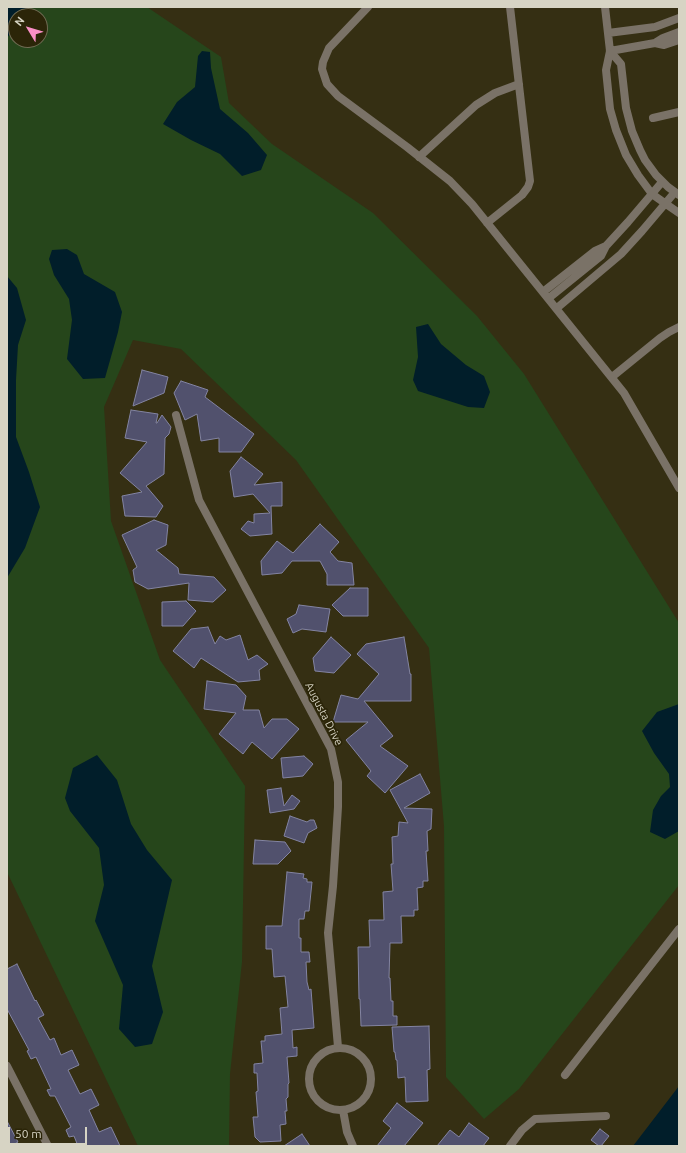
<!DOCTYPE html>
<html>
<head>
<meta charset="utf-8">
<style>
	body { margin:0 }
	#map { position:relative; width:686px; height:1153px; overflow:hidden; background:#352f13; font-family:Ubuntu,sans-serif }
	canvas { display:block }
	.frame { position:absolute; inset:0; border:8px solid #d7d4c4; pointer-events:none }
	.north { position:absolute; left:8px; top:8px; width:40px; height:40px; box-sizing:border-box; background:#2b2508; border:1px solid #706b53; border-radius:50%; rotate:308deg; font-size:11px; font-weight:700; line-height:16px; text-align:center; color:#d7d4c4 }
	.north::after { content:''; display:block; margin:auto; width:14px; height:18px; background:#fa8fc6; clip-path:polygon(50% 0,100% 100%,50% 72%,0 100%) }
	.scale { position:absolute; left:8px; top:1127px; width:79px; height:18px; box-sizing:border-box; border:2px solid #d7d4c4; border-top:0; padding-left:5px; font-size:12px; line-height:14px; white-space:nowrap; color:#d7d4c4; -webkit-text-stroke:3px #2b2508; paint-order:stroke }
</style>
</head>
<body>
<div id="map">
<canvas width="686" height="1153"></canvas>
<div class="frame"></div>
<div class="north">N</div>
<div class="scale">50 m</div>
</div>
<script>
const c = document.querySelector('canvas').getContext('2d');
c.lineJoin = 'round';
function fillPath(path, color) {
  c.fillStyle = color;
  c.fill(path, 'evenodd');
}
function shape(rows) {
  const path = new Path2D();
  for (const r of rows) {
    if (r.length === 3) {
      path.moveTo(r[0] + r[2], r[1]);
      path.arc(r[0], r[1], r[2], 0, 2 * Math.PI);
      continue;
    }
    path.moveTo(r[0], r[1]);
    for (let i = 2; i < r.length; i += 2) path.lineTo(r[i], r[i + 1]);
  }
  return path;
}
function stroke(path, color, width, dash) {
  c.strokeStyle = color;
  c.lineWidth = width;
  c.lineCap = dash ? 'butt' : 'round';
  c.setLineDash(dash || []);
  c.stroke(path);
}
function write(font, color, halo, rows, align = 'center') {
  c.font = font + ' Ubuntu,sans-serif';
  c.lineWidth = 3.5;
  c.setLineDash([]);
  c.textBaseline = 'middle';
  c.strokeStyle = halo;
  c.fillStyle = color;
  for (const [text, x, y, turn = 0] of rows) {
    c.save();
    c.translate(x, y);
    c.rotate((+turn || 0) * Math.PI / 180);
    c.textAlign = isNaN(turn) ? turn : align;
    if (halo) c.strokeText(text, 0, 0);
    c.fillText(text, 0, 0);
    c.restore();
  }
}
const green = shape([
	[7,7,147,7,221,57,229,103,272,144,373,213,477,316,524,374,679,623,679,885,519,1089,484,1119,446,1077,444,826,429,648,296,460,181,349,133,340,104,407,111,521,160,660,245,786,242,962,230,1074,229,1146,138,1146,7,872],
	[16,16,40,16,40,40,16,40]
]);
const water = shape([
	[7,7,31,7,24,16,16,16,16,26,7,38],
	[202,51,210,52,211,68,220,109,248,133,267,155,261,170,242,176,220,154,191,140,163,124,177,102,195,87,198,56],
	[67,249,77,255,84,274,115,292,122,312,118,332,105,378,83,379,67,359,72,320,69,299,54,275,49,259,52,250],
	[7,276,17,288,26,320,18,345,16,380,16,437,29,472,40,507,25,548,7,578],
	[428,324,441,344,466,365,484,376,490,392,484,408,468,407,418,391,413,380,418,357,416,327],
	[679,704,679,831,665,839,650,832,653,810,661,796,670,787,669,774,654,753,642,731,657,712],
	[97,755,117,780,131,824,147,850,172,880,152,966,163,1012,152,1044,135,1047,119,1029,123,985,95,921,104,885,99,848,70,811,65,798,73,768],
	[679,1086,679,1146,633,1146]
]);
const building = shape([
	[142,370,168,377,164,393,133,406,142,370],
	[181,381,208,390,205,397,254,434,241,452,219,452,219,438,201,441,197,414,185,420,174,393,181,381],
	[131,410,158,414,156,423,157,423,162,415,171,427,169,434,165,438,164,474,146,486,163,506,156,517,125,516,122,496,142,492,120,473,147,442,125,438,131,410],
	[241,457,263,474,254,485,282,482,282,506,271,506,272,534,250,536,241,529,248,521,254,523,254,514,270,513,253,494,234,497,230,471,241,457],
	[154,520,168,525,166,545,156,550,178,568,179,574,214,577,226,590,213,602,188,600,189,583,148,589,135,582,133,570,137,567,122,535,154,520],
	[320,524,339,542,330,552,338,561,352,563,354,585,327,585,327,574,320,561,292,561,282,573,262,575,261,561,277,541,293,553,320,524],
	[350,588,368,588,368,616,343,616,332,605,350,588],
	[186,601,196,611,183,626,162,626,162,602,186,601],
	[299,605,330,609,326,632,302,629,293,633,287,619,296,614,299,605],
	[208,627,215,644,220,636,226,640,240,635,248,660,257,655,268,664,259,670,260,680,238,682,201,658,194,668,173,651,191,629,208,627],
	[331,637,351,655,334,673,315,671,313,658,331,637],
	[404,637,410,674,411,674,411,701,364,701,393,736,380,746,408,766,385,793,367,776,371,771,346,740,368,722,333,722,341,695,358,699,379,674,357,654,366,644,404,637],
	[207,681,236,685,246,696,243,710,259,710,264,728,272,719,287,719,299,729,272,759,252,742,243,754,219,734,236,713,204,709,207,681],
	[304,756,313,764,303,776,283,778,281,758,304,756],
	[420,774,430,793,404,808,432,809,431,829,427,831,428,851,426,851,428,881,423,881,423,887,417,888,418,910,414,910,414,916,401,916,402,943,390,943,389,978,390,978,391,1001,393,1001,393,1016,397,1016,397,1025,361,1026,360,999,359,999,358,947,370,947,369,920,384,920,383,892,393,891,391,864,393,864,392,837,398,836,399,822,408,823,390,790,420,774],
	[281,788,284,806,292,795,300,801,294,809,270,813,267,790,281,788],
	[290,816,307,822,310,820,314,820,317,828,308,833,304,843,284,836,290,816],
	[255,840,285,842,291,851,278,864,253,864,255,840],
	[287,872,304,874,303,878,307,879,307,882,312,882,309,911,305,911,304,919,299,919,299,938,301,938,301,952,309,952,310,962,306,962,307,982,309,990,311,989,314,1028,292,1030,293,1048,297,1047,297,1056,287,1057,289,1083,288,1084,288,1097,286,1099,287,1111,285,1111,286,1124,280,1125,281,1141,260,1142,255,1137,253,1117,258,1117,256,1092,258,1091,257,1073,254,1073,254,1064,263,1063,261,1041,265,1041,265,1036,282,1034,280,1008,288,1007,285,976,274,977,272,949,266,949,266,926,282,926,287,872],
	[17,964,35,1001,36,1000,44,1015,38,1018,50,1040,54,1038,61,1055,72,1050,79,1065,68,1070,80,1094,91,1089,99,1105,89,1110,99,1132,111,1127,120,1146,78,1146,74,1136,69,1137,66,1130,71,1127,55,1096,50,1096,47,1090,51,1089,36,1057,31,1059,27,1051,29,1050,7,1009,7,969,17,964],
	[429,1026,430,1069,427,1070,428,1101,406,1102,405,1077,398,1078,397,1060,396,1060,395,1052,394,1052,392,1027,429,1026],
	[397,1103,423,1123,404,1146,377,1146,391,1128,383,1121,397,1103],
	[7,1121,18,1142,11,1146,7,1146,7,1121],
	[469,1123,489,1138,483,1146,437,1146,450,1130,459,1137,469,1123],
	[600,1129,609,1136,601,1146,599,1146,591,1140,600,1129],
	[302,1134,310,1146,284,1146,302,1134]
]);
const street = shape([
	[368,7,329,48,323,62,322,69,327,84,338,96,407,147,450,181,472,204,624,393,679,488],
	[605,7,610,51,606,70,610,109,616,130,626,155,638,175,652,194,666,204,679,213],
	[608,33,655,27,679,18],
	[655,43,663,38,679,32],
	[610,51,621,64,626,108,632,131,640,150,645,160,656,175,668,187,679,195],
	[610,51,655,43,664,45,679,40],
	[653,118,679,112],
	[419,157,476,105,495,93,519,84],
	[487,223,522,195,528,187,530,181,510,7],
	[543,292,595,251,606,246],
	[549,298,601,256,606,246,628,222,662,182],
	[557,308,621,254,642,231,675,192],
	[612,377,660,338,669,332,679,327],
	[176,415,199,500,331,749,338,782,338,807,333,886,328,933,338,1047],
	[340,1079,31],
	[7,1066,48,1146],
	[565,1075,679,929],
	[343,1110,347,1132,353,1146],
	[510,1146,522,1130,535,1119,606,1116]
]);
const streetNames = [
	["Augusta Drive",324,714,63]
];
fillPath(green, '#26461b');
fillPath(water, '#011e2a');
fillPath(building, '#51516d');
stroke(building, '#8384a2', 1);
stroke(street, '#7a7267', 8);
write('11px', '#d7d4c4', '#2b2508', streetNames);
</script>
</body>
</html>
